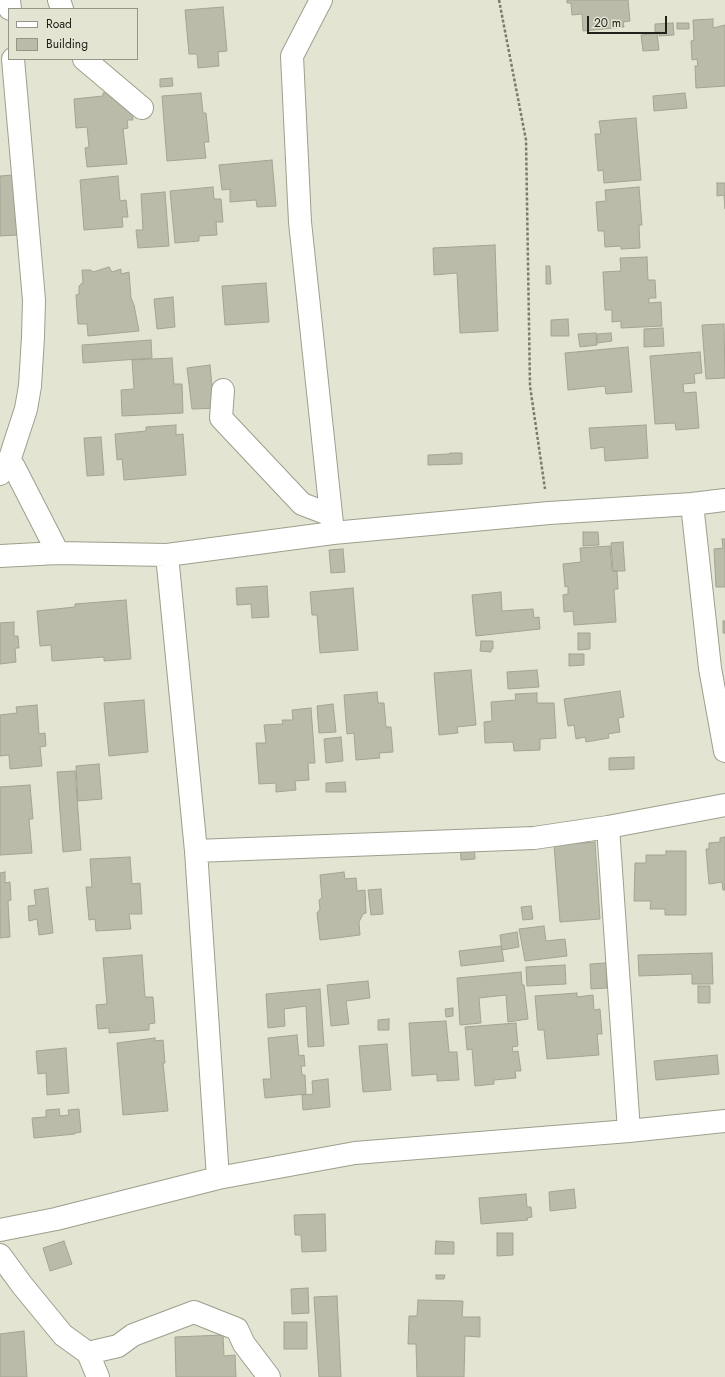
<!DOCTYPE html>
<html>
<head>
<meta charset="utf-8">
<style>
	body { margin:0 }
	#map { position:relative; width:725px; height:1377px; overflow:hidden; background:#e3e4d2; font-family:Jost,sans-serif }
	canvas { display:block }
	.legend { position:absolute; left:8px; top:8px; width:130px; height:52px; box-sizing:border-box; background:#e3e4d2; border:1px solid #959689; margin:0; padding:5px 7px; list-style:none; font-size:12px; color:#21211b }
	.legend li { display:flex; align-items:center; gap:8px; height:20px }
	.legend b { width:20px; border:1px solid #959689 }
	.scale { position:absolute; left:587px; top:16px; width:80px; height:18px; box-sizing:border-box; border:2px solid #21211b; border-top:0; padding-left:5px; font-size:12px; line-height:14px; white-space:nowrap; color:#21211b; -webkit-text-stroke:3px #e3e4d2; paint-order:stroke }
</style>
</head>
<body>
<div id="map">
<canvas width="725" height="1377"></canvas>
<ul class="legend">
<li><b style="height:5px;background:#fff"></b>Road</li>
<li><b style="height:11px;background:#bbbba9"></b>Building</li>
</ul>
<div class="scale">20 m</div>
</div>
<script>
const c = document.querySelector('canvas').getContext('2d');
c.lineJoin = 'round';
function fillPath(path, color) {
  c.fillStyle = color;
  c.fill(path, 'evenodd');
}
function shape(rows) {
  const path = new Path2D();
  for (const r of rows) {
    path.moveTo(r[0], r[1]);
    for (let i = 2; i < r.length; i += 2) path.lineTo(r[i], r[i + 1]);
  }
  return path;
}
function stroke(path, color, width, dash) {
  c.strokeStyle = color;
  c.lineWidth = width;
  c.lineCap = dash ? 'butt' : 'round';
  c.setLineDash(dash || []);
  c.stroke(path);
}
const building = shape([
	[567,0,628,0,630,21,623,22,624,27,583,31,582,14,572,15,571,3,567,3,567,0],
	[223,7,227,51,218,52,219,66,198,68,197,54,189,54,185,10,223,7],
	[713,19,713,28,725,25,725,86,696,88,695,66,698,66,697,59,692,60,691,41,694,40,693,20,713,19],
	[673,23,674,35,659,36,659,32,655,32,655,24,673,23],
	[677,23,689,23,689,29,677,29,677,23],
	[657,33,659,50,643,51,641,35,657,33],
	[172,78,173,86,160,87,160,79,172,78],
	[121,91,131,103,133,120,127,120,128,128,123,129,127,164,87,167,85,148,89,147,87,127,76,128,74,99,103,96,103,93,121,91],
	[201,93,203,113,206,113,209,142,204,142,206,158,167,161,162,96,201,93],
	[685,93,687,108,654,111,653,96,685,93],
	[636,118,641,180,604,183,603,170,598,171,595,134,601,134,599,121,636,118],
	[272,160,276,206,257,207,256,200,230,202,230,189,222,190,219,165,272,160],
	[13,175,17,235,0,236,0,176,13,175],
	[118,176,120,201,126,200,128,217,122,217,123,227,84,230,80,180,118,176],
	[717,183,725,183,725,209,724,195,717,196,717,183],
	[213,187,214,199,221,199,223,222,216,222,217,235,199,236,199,241,175,243,170,191,213,187],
	[639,187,642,225,639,225,640,248,621,249,621,246,605,247,604,231,598,231,596,202,606,201,605,190,639,187],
	[165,192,169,246,138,248,136,230,143,230,141,194,165,192],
	[495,245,498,331,460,333,457,273,434,275,433,248,495,245],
	[647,257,648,280,655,280,656,298,649,298,649,303,661,302,662,326,621,328,621,321,612,322,612,310,605,310,603,272,621,271,620,258,647,257],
	[546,266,550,266,551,284,546,284,546,266],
	[109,267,112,272,121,269,121,274,129,272,131,298,134,305,139,331,88,336,87,324,78,324,76,295,79,294,79,286,83,282,82,270,91,270,93,272,109,267],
	[266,283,269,322,225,325,222,286,266,283],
	[173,297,175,327,157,329,154,299,173,297],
	[568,319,569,336,551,336,551,320,568,319],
	[724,324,725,378,706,379,702,325,724,324],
	[663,328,664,346,644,347,644,329,663,328],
	[596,333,597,345,580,347,578,334,596,333],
	[611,333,612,341,597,343,597,334,611,333],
	[151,340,152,358,83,363,82,345,151,340],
	[628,347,632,392,606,394,605,386,568,390,565,353,628,347],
	[700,352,702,373,694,374,695,383,683,384,684,393,696,392,699,428,676,430,675,423,655,424,650,356,700,352],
	[172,358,174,384,182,384,183,413,122,416,121,390,134,389,132,360,172,358],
	[210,365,212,386,219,385,222,408,192,409,187,368,210,365],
	[176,425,176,435,183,434,186,475,124,480,122,459,117,460,115,434,146,431,146,427,176,425],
	[646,425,648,458,605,461,604,447,591,449,589,428,646,425],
	[101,437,104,475,87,476,84,438,101,437],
	[450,453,462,453,462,464,428,465,428,455,449,454,450,453],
	[583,532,598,532,599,545,583,546,583,532],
	[722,539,725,539,725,587,716,587,714,549,723,548,722,539],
	[623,542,625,571,613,571,611,543,623,542],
	[610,546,612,571,617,571,618,589,614,589,616,622,574,625,573,611,564,612,563,595,568,594,568,586,565,587,563,564,581,562,580,548,610,546],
	[343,549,345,572,331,573,329,550,343,549],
	[267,586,269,617,252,618,251,604,237,605,236,588,267,586],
	[353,588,358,650,320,653,317,615,312,615,310,592,353,588],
	[501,592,502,611,533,609,534,618,539,617,540,629,476,636,472,595,501,592],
	[126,600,131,659,104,661,104,657,52,661,51,645,40,646,37,611,75,607,75,604,126,600],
	[723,621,725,621,725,633,723,633,723,621],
	[14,622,14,636,18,636,19,648,15,648,16,662,0,664,0,623,14,622],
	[578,633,590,633,590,649,578,650,578,633],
	[481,641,493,641,493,649,491,649,491,652,480,651,481,641],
	[569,654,584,654,584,665,569,666,569,654],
	[471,670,476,725,457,727,458,733,439,735,434,673,471,670],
	[537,670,539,687,508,689,507,672,537,670],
	[620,691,624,717,618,718,620,732,608,734,609,738,586,742,585,737,576,739,574,725,568,726,564,699,620,691],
	[377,692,378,703,384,703,386,727,391,727,393,752,379,753,380,758,356,760,354,733,347,734,344,695,377,692],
	[537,693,537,703,554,703,556,738,540,739,540,750,514,751,513,742,485,743,484,722,492,721,491,702,516,700,515,694,537,693],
	[144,700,148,752,109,756,104,703,144,700],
	[333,704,336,732,319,733,317,706,333,704],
	[37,705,39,734,45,733,46,746,40,747,42,766,10,769,9,755,0,756,0,715,17,713,16,707,37,705],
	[311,708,315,763,308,763,309,780,295,781,296,790,276,792,276,783,259,784,256,743,266,743,264,725,283,724,282,720,293,720,292,710,311,708],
	[341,737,343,761,326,763,324,739,341,737],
	[634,757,634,769,609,770,609,758,634,757],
	[99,764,102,799,78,801,76,766,99,764],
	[75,771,81,850,63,852,57,772,75,771],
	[345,782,346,792,326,792,326,783,345,782],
	[30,785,33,819,29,819,32,853,0,855,0,787,30,785],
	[725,837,725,890,723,890,722,882,709,884,706,849,709,849,709,843,720,842,720,838,725,837],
	[474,842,475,859,461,860,460,843,474,842],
	[595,842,600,919,560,922,554,845,595,842],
	[666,851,686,851,686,915,665,915,665,909,650,909,651,901,634,901,635,863,646,863,646,855,666,855,666,851],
	[130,857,132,884,140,883,142,914,129,914,131,929,96,931,95,919,89,920,86,887,92,887,90,859,130,857],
	[5,872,5,883,10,882,11,900,8,901,10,937,0,938,0,873,5,872],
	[344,872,345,879,356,878,357,891,365,890,366,913,363,914,359,922,360,935,320,940,317,913,320,909,319,900,322,898,320,875,344,872],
	[48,888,53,933,39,935,37,919,29,921,28,906,36,905,34,890,48,888],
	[381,889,383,914,371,915,368,890,381,889],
	[531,906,533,919,523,920,521,907,531,906],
	[544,926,546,941,565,939,567,956,525,961,519,929,544,926],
	[517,932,519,947,502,950,500,935,517,932],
	[501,946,504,961,461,966,459,951,501,946],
	[712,953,713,984,692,984,692,974,639,976,638,955,712,953],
	[142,955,145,997,153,997,155,1023,149,1024,149,1030,109,1033,109,1028,98,1029,96,1005,107,1004,103,958,142,955],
	[606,963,607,988,591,989,590,964,606,963],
	[565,965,566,984,527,986,526,967,565,965],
	[521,972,522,985,524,985,528,1019,508,1022,506,995,479,998,481,1023,460,1025,457,978,521,972],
	[368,981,370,998,346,1001,349,1024,331,1026,327,985,368,981],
	[698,986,710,986,710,1003,698,1003,698,986],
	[320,989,324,1046,308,1047,306,1006,284,1009,285,1026,268,1028,266,994,320,989],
	[577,993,577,997,593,995,594,1010,600,1009,602,1034,597,1034,599,1055,547,1059,544,1030,538,1030,535,996,577,993],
	[453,1008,453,1016,446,1017,445,1009,453,1008],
	[389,1019,389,1030,378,1030,378,1020,389,1019],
	[446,1021,449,1052,457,1052,459,1080,437,1081,437,1074,412,1076,409,1023,446,1021],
	[516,1023,518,1046,512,1047,513,1052,518,1051,521,1071,515,1071,516,1078,494,1080,494,1084,475,1086,472,1049,467,1050,465,1027,516,1023],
	[297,1035,299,1056,304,1055,305,1066,301,1066,302,1075,305,1075,306,1094,265,1098,263,1079,271,1079,268,1038,297,1035],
	[155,1038,155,1041,163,1040,165,1063,163,1063,168,1111,123,1115,117,1043,155,1038],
	[387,1044,391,1090,363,1092,359,1046,387,1044],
	[66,1048,69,1093,47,1095,46,1073,38,1074,36,1051,66,1048],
	[717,1055,719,1074,656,1080,654,1061,717,1055],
	[328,1079,330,1107,303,1110,302,1095,313,1094,312,1081,328,1079],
	[59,1109,60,1116,69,1115,68,1110,79,1109,81,1132,75,1133,75,1134,34,1138,32,1118,46,1117,46,1110,59,1109],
	[574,1189,576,1208,550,1211,549,1192,574,1189],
	[526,1194,527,1207,531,1207,532,1217,527,1218,528,1220,481,1224,479,1198,526,1194],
	[325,1214,326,1251,302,1252,301,1235,295,1235,294,1215,325,1214],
	[497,1233,513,1233,513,1255,497,1256,497,1233],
	[64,1241,72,1264,50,1271,43,1248,64,1241],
	[436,1241,454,1242,454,1254,435,1254,436,1241],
	[436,1275,445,1275,444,1279,436,1279,436,1275],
	[308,1288,309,1313,292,1314,291,1289,308,1288],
	[337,1296,341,1377,319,1377,314,1297,337,1296],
	[418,1300,463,1301,462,1317,480,1317,480,1337,465,1336,464,1377,417,1377,416,1344,408,1344,409,1316,417,1316,418,1300],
	[284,1322,307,1322,307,1349,284,1349,284,1322],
	[24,1331,27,1377,0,1377,0,1334,24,1331],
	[223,1335,224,1356,235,1355,236,1377,176,1377,175,1337,223,1335]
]);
const path = shape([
	[499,0,526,140,530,386,545,489]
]);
const minor = shape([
	[9,0,10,9],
	[59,0,62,9],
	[321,0,292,56,300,222,333,533],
	[84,59,142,108],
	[223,390,221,418,302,504,331,515],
	[0,466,9,461,14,467,58,553],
	[0,474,9,461,26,409,30,386,33,337,34,300,13,59],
	[692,504,710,668,725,751],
	[167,555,196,851,218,1178],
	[0,556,58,553,167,555,333,533,549,513,692,504,725,500],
	[608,827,629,1131],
	[196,851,534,838,608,827,725,805],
	[0,1230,56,1219,218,1178,355,1153,629,1131,725,1121],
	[0,1255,22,1285,63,1335,88,1353,118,1346,133,1335,194,1312,237,1329,244,1344,269,1377],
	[88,1353,98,1377]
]);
fillPath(building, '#bbbba9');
stroke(building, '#a4a493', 1);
stroke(minor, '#9e9e8d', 24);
stroke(path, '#7b7b70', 2.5, [3, 2]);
stroke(minor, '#fff', 22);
</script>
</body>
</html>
